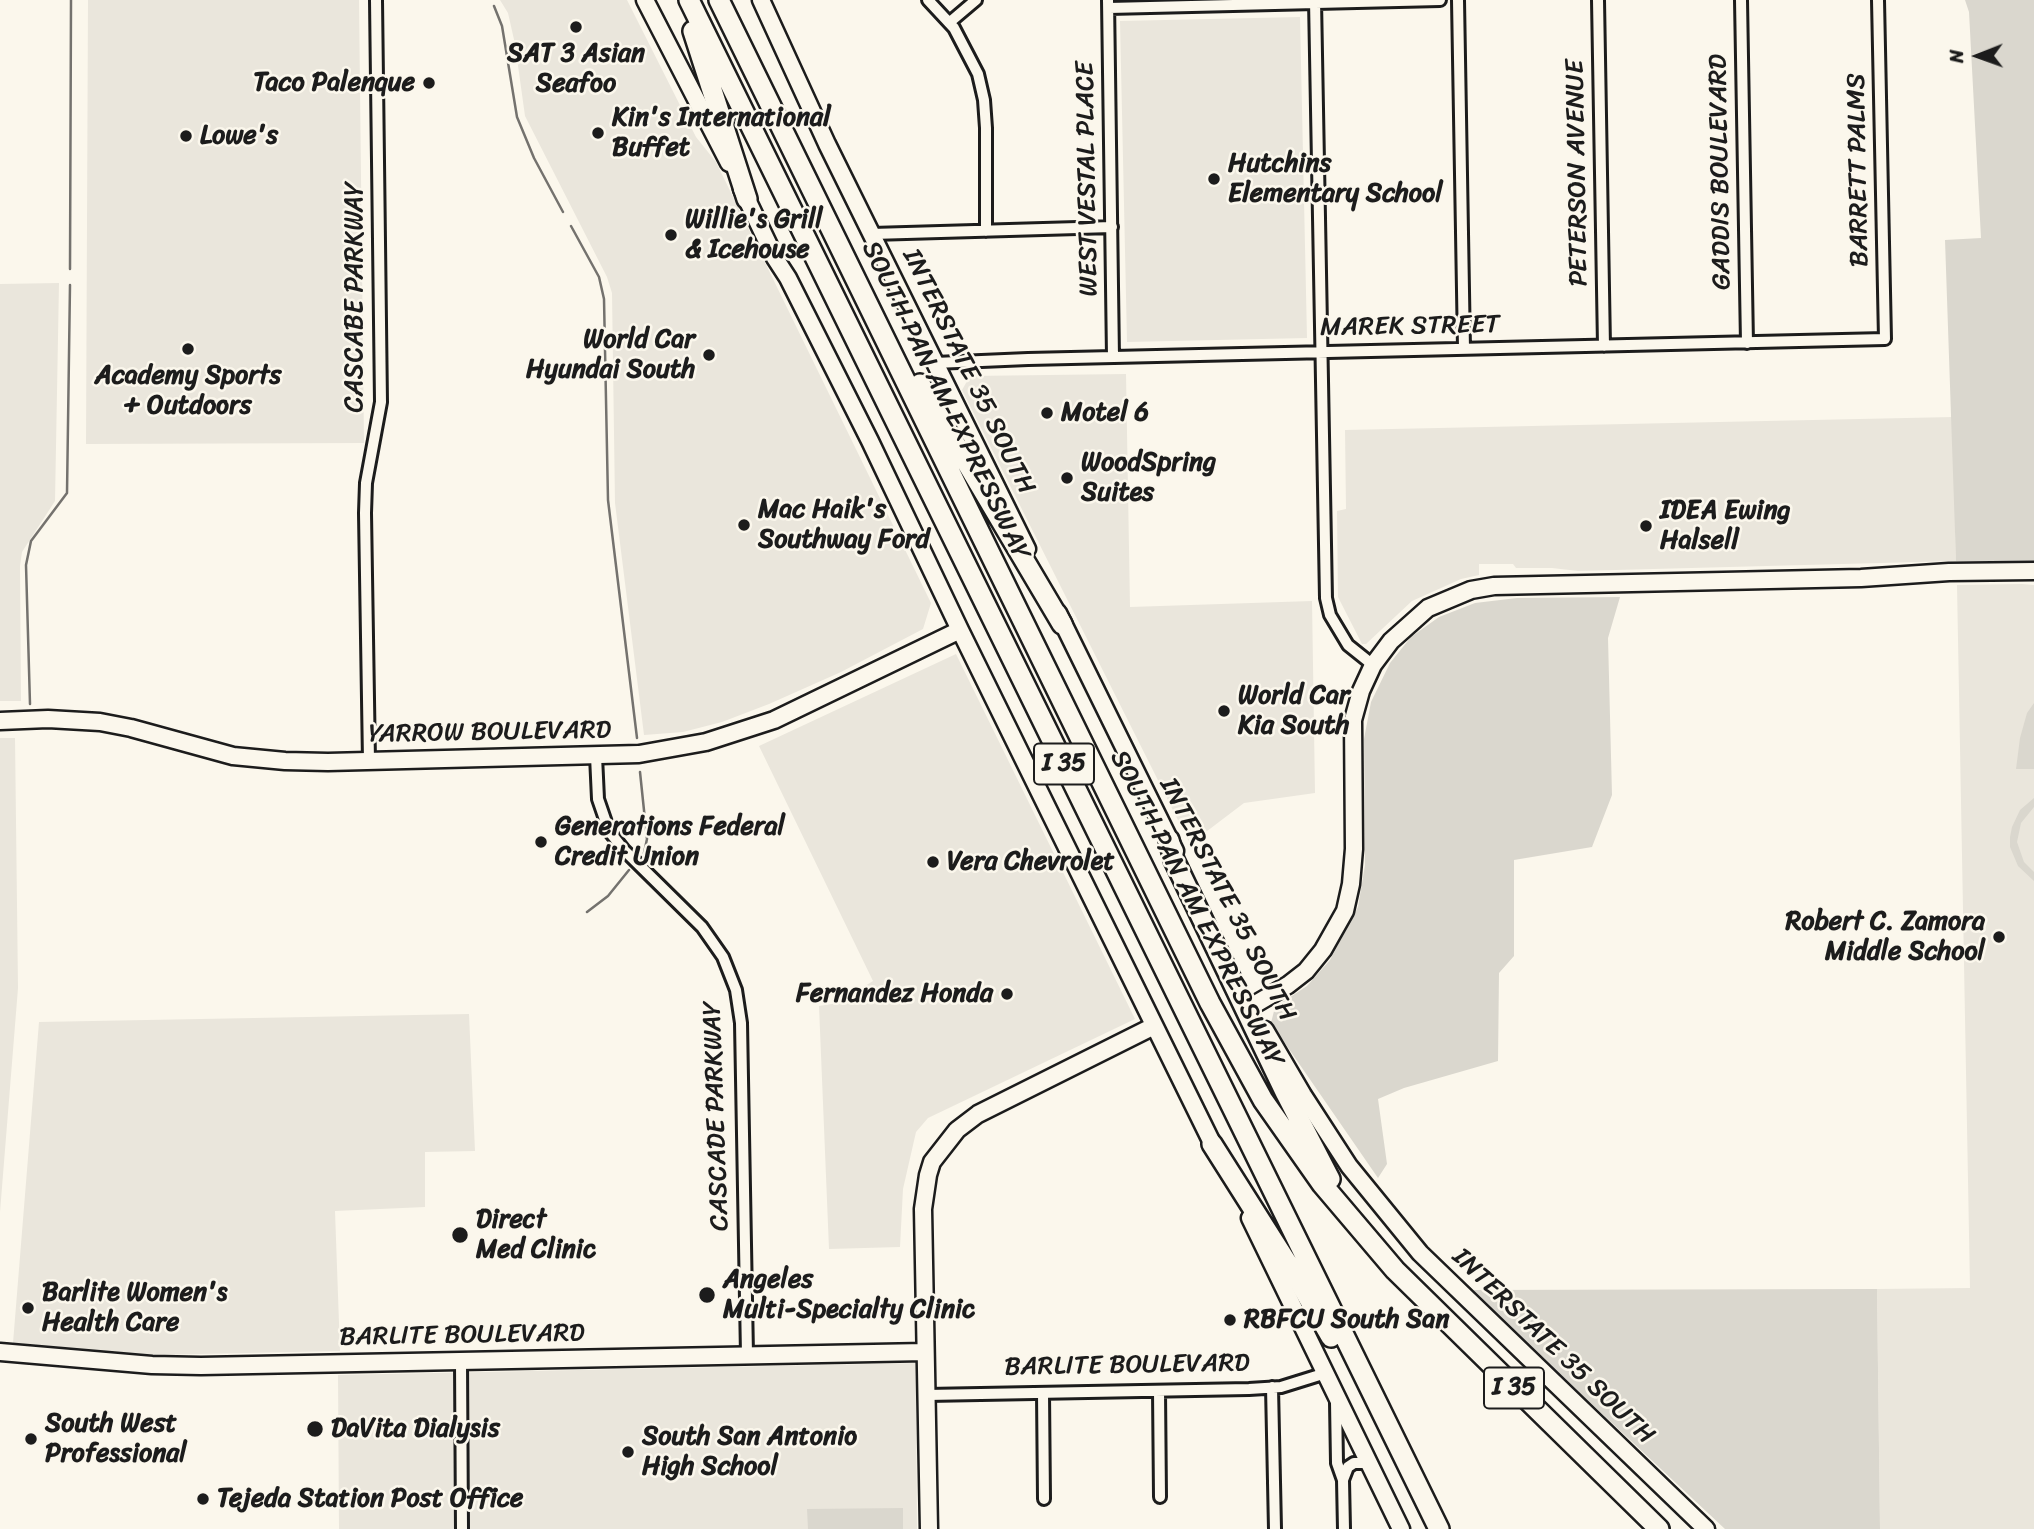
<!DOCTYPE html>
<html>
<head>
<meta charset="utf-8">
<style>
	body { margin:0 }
	#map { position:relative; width:2034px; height:1529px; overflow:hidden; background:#fbf7ec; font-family:Sriracha,sans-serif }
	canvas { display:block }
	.north { position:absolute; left:1943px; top:21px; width:70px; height:70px; -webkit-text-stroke:5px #fbf7ec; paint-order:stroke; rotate:269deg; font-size:19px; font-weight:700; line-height:28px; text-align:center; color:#1c1c1c }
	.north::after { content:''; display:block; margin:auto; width:24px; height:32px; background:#1c1c1c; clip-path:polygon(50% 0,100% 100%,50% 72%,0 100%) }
</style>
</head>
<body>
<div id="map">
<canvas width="2034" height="1529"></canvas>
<div class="north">N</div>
</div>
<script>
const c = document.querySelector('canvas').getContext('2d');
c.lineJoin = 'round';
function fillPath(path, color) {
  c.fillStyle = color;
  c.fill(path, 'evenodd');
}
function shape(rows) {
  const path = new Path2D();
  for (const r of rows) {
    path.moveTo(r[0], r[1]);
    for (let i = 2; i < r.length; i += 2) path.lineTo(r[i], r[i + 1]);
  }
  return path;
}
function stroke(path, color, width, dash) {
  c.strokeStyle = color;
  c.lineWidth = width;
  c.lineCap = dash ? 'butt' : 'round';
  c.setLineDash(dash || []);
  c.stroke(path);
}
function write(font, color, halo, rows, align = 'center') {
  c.font = font + ' Sriracha,sans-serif';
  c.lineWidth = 5;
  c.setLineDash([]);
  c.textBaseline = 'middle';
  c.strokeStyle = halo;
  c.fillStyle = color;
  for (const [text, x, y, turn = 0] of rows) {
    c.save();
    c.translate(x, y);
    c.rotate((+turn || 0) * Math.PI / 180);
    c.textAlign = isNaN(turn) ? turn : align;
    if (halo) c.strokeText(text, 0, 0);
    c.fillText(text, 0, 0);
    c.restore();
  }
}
const built = shape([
	[88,0,359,0,364,443,86,444],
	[500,0,627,0,696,137,716,162,931,603,923,629,841,672,769,704,722,722,683,732,644,735,615,503,612,293,607,277,525,116,515,44,508,13],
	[1300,17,1307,338,1127,342,1120,21],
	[59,283,55,501,22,552,20,566,21,701,0,701,0,284],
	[1126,374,1130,607,1312,601,1315,793,1244,803,1190,844,962,390,970,376],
	[1953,417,1956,561,1578,571,1552,568,1516,568,1513,564,1479,564,1479,575,1461,579,1412,601,1366,644,1362,644,1338,597,1337,511,1346,509,1345,430],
	[2022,584,2034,585,2034,1529,1880,1529,1877,1289,1970,1288,1957,585],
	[956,654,1135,1019,928,1118,916,1132,903,1189,900,1247,829,1249,819,1006,838,1003,873,981,759,746],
	[0,738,15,738,18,988,0,1212],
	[469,1014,475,1151,425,1152,425,1207,335,1211,340,1351,154,1355,13,1343,39,1022],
	[916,1363,917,1529,339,1529,338,1375]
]);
const green = shape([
	[1965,0,2034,0,2034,562,1956,561,1945,240,1981,238,1969,12],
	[1620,597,1608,638,1612,795,1592,847,1514,860,1514,956,1499,973,1498,1061,1404,1088,1378,1099,1387,1164,1378,1178,1271,1023,1275,1007,1307,986,1330,960,1358,907,1365,865,1364,739,1371,702,1390,663,1411,637,1439,617,1475,603,1517,598],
	[2034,703,2034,769,2016,769,2020,738,2027,713],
	[2034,798,2034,807,2021,823,2017,842,2024,862,2034,872,2034,881,2018,866,2010,847,2010,837,2012,827,2020,810],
	[1877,1289,1880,1529,1725,1529,1470,1290],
	[903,1508,903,1529,808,1529,807,1509]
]);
const stream = shape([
	[494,6,502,26,517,117,534,158,563,212],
	[571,226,599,277,604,299,608,500,637,738],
	[70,269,71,0],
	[30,704,26,565,31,541,67,493,70,285],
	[640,772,647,839,644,853],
	[587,912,608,896,629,870]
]);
const street = shape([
	[928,0,954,28,978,74,984,100,986,128,986,231],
	[1108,0,1113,357],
	[1315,0,1326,598,1330,615,1348,645,1373,665],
	[1458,0,1464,348],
	[1598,0,1604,346],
	[1741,0,1747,343],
	[1109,8,1440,0],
	[950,22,976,0],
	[872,234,1112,227],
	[935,363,1028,359,1885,339,1878,0],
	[596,756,598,799,609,831,624,850,702,927,723,957,736,990,741,1023,747,1355],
	[369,761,365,513,366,483,381,402,376,0],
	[461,1362,462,1529],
	[1272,1387,1275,1529],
	[1159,1391,1160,1497],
	[1043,1393,1044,1499],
	[927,1395,1249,1389,1281,1387,1326,1373],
	[1336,1402,1337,1463,1343,1480,1344,1529],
	[1343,1480,1348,1467,1354,1463,1369,1463]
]);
const secondary = shape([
	[645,0,729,163],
	[761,0,827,144,1027,549],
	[742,189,775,258,788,278,870,441,960,630,1218,1155],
	[1058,613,1175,851],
	[0,721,48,719,100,722,131,728,233,756,285,761,328,762,639,754,706,742,774,720,960,630],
	[1252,1006,1288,985,1306,971,1323,950,1345,911,1351,884,1354,849,1353,720,1361,691,1373,665,1391,641,1428,608,1471,590,1494,586,1861,578,1949,572,2034,571],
	[1265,1030,1303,1095,1349,1166,1420,1253,1706,1529],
	[1250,1218,1401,1529],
	[0,1352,152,1365,201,1366,925,1352],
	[929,1529,923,1209,928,1175,932,1162,957,1130,978,1114,1154,1026]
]);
const highway = shape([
	[689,0,1439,1529],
	[719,0,1210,1003,1263,1100,1322,1184,1395,1270,1659,1529],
	[693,31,747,199],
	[920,384,1062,624],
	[1169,840,1174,860,1285,1092,1330,1179],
	[1212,1144,1295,1275,1331,1337]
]);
const markers = [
	[576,27,7,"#1c1c1c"],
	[429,83,7,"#1c1c1c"],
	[598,133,7,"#1c1c1c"],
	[186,136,7,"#1c1c1c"],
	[1214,179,7,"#1c1c1c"],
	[671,235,7,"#1c1c1c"],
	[188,349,7,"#1c1c1c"],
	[709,355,7,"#1c1c1c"],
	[1047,413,7,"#1c1c1c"],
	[1067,478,7,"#1c1c1c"],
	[744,525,7,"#1c1c1c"],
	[1646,526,7,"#1c1c1c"],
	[1224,711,7,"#1c1c1c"],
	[541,842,7,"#1c1c1c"],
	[933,862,7,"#1c1c1c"],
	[1999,937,7,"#1c1c1c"],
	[1007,994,7,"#1c1c1c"],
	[460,1235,9,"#1c1c1c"],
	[707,1295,9,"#1c1c1c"],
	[28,1308,7,"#1c1c1c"],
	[1230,1320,7,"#1c1c1c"],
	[315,1429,9,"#1c1c1c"],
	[31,1439,7,"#1c1c1c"],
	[628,1452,7,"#1c1c1c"],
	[203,1499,7,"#1c1c1c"]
];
const shields = [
	[1064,764,60],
	[1514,1388,60]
];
const shieldNames = [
	["I 35",1064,764],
	["I 35",1514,1388]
];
const poiNames = [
	["SAT 3 Asian",576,54,"center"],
	["Seafoo",576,84,"center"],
	["Taco Palenque",415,83,"right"],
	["Kin's International",612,118],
	["Buffet",612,148],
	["Lowe's",200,136],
	["Hutchins",1228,164],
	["Elementary School",1228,194],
	["Willie's Grill",685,220],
	["& Icehouse",685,250],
	["World Car",695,340,"right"],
	["Hyundai South",695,370,"right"],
	["Academy Sports",188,376,"center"],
	["+ Outdoors",188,406,"center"],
	["Motel 6",1061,413],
	["WoodSpring",1081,463],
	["Suites",1081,493],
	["Mac Haik's",758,510],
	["Southway Ford",758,540],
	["IDEA Ewing",1660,511],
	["Halsell",1660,541],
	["World Car",1238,696],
	["Kia South",1238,726],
	["Generations Federal",555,827],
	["Credit Union",555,857],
	["Vera Chevrolet",947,862],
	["Robert C. Zamora",1985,922,"right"],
	["Middle School",1985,952,"right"],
	["Fernandez Honda",993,994,"right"],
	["Direct",476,1220],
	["Med Clinic",476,1250],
	["Angeles",723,1280],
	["Multi-Specialty Clinic",723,1310],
	["Barlite Women's",42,1293],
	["Health Care",42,1323],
	["RBFCU South San",1244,1320],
	["South West",45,1424],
	["Professional",45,1454],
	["DaVita Dialysis",331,1429],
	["South San Antonio",642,1437],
	["High School",642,1467],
	["Tejeda Station Post Office",217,1499]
];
const streetNames = [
	["BARRETT PALMS",1859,170,-91],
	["GADDIS BOULEVARD",1721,172,-91],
	["PETERSON AVENUE",1578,173,-91],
	["WEST VESTAL PLACE",1088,179,-91],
	["CASCABE PARKWAY",355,297,-90],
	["MAREK STREET",1410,327,-1],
	["INTERSTATE 35 SOUTH",968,372,64],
	["SOUTH PAN AM EXPRESSWAY",945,401,64],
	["YARROW BOULEVARD",490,733,-1],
	["INTERSTATE 35 SOUTH",1227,900,63],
	["SOUTH PAN AM EXPRESSWAY",1196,909,63],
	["CASCADE PARKWAY",717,1116,-92],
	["BARLITE BOULEVARD",462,1336,-1],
	["INTERSTATE 35 SOUTH",1553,1347,44],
	["BARLITE BOULEVARD",1127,1366,-1]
];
fillPath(built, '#eae6dc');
fillPath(green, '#dad7ce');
stroke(stream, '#74726e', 2.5);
stroke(street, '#1c1c1c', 16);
stroke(secondary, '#1c1c1c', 21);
stroke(highway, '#1c1c1c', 24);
stroke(street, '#fbf7ec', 10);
stroke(secondary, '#fbf7ec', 16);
stroke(highway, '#fbf7ec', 19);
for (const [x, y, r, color] of markers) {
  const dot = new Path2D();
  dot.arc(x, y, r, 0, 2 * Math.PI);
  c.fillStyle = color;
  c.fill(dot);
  stroke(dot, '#fbf7ec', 2.5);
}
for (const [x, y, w] of shields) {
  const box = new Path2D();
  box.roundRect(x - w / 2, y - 20.5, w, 41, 5);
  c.fillStyle = '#fbf7ec';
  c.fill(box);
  stroke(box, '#1c1c1c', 2);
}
write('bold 24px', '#1c1c1c', null, shieldNames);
write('bold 26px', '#1c1c1c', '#fbf7ec', poiNames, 'left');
write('26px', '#1c1c1c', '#fbf7ec', streetNames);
</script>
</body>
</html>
